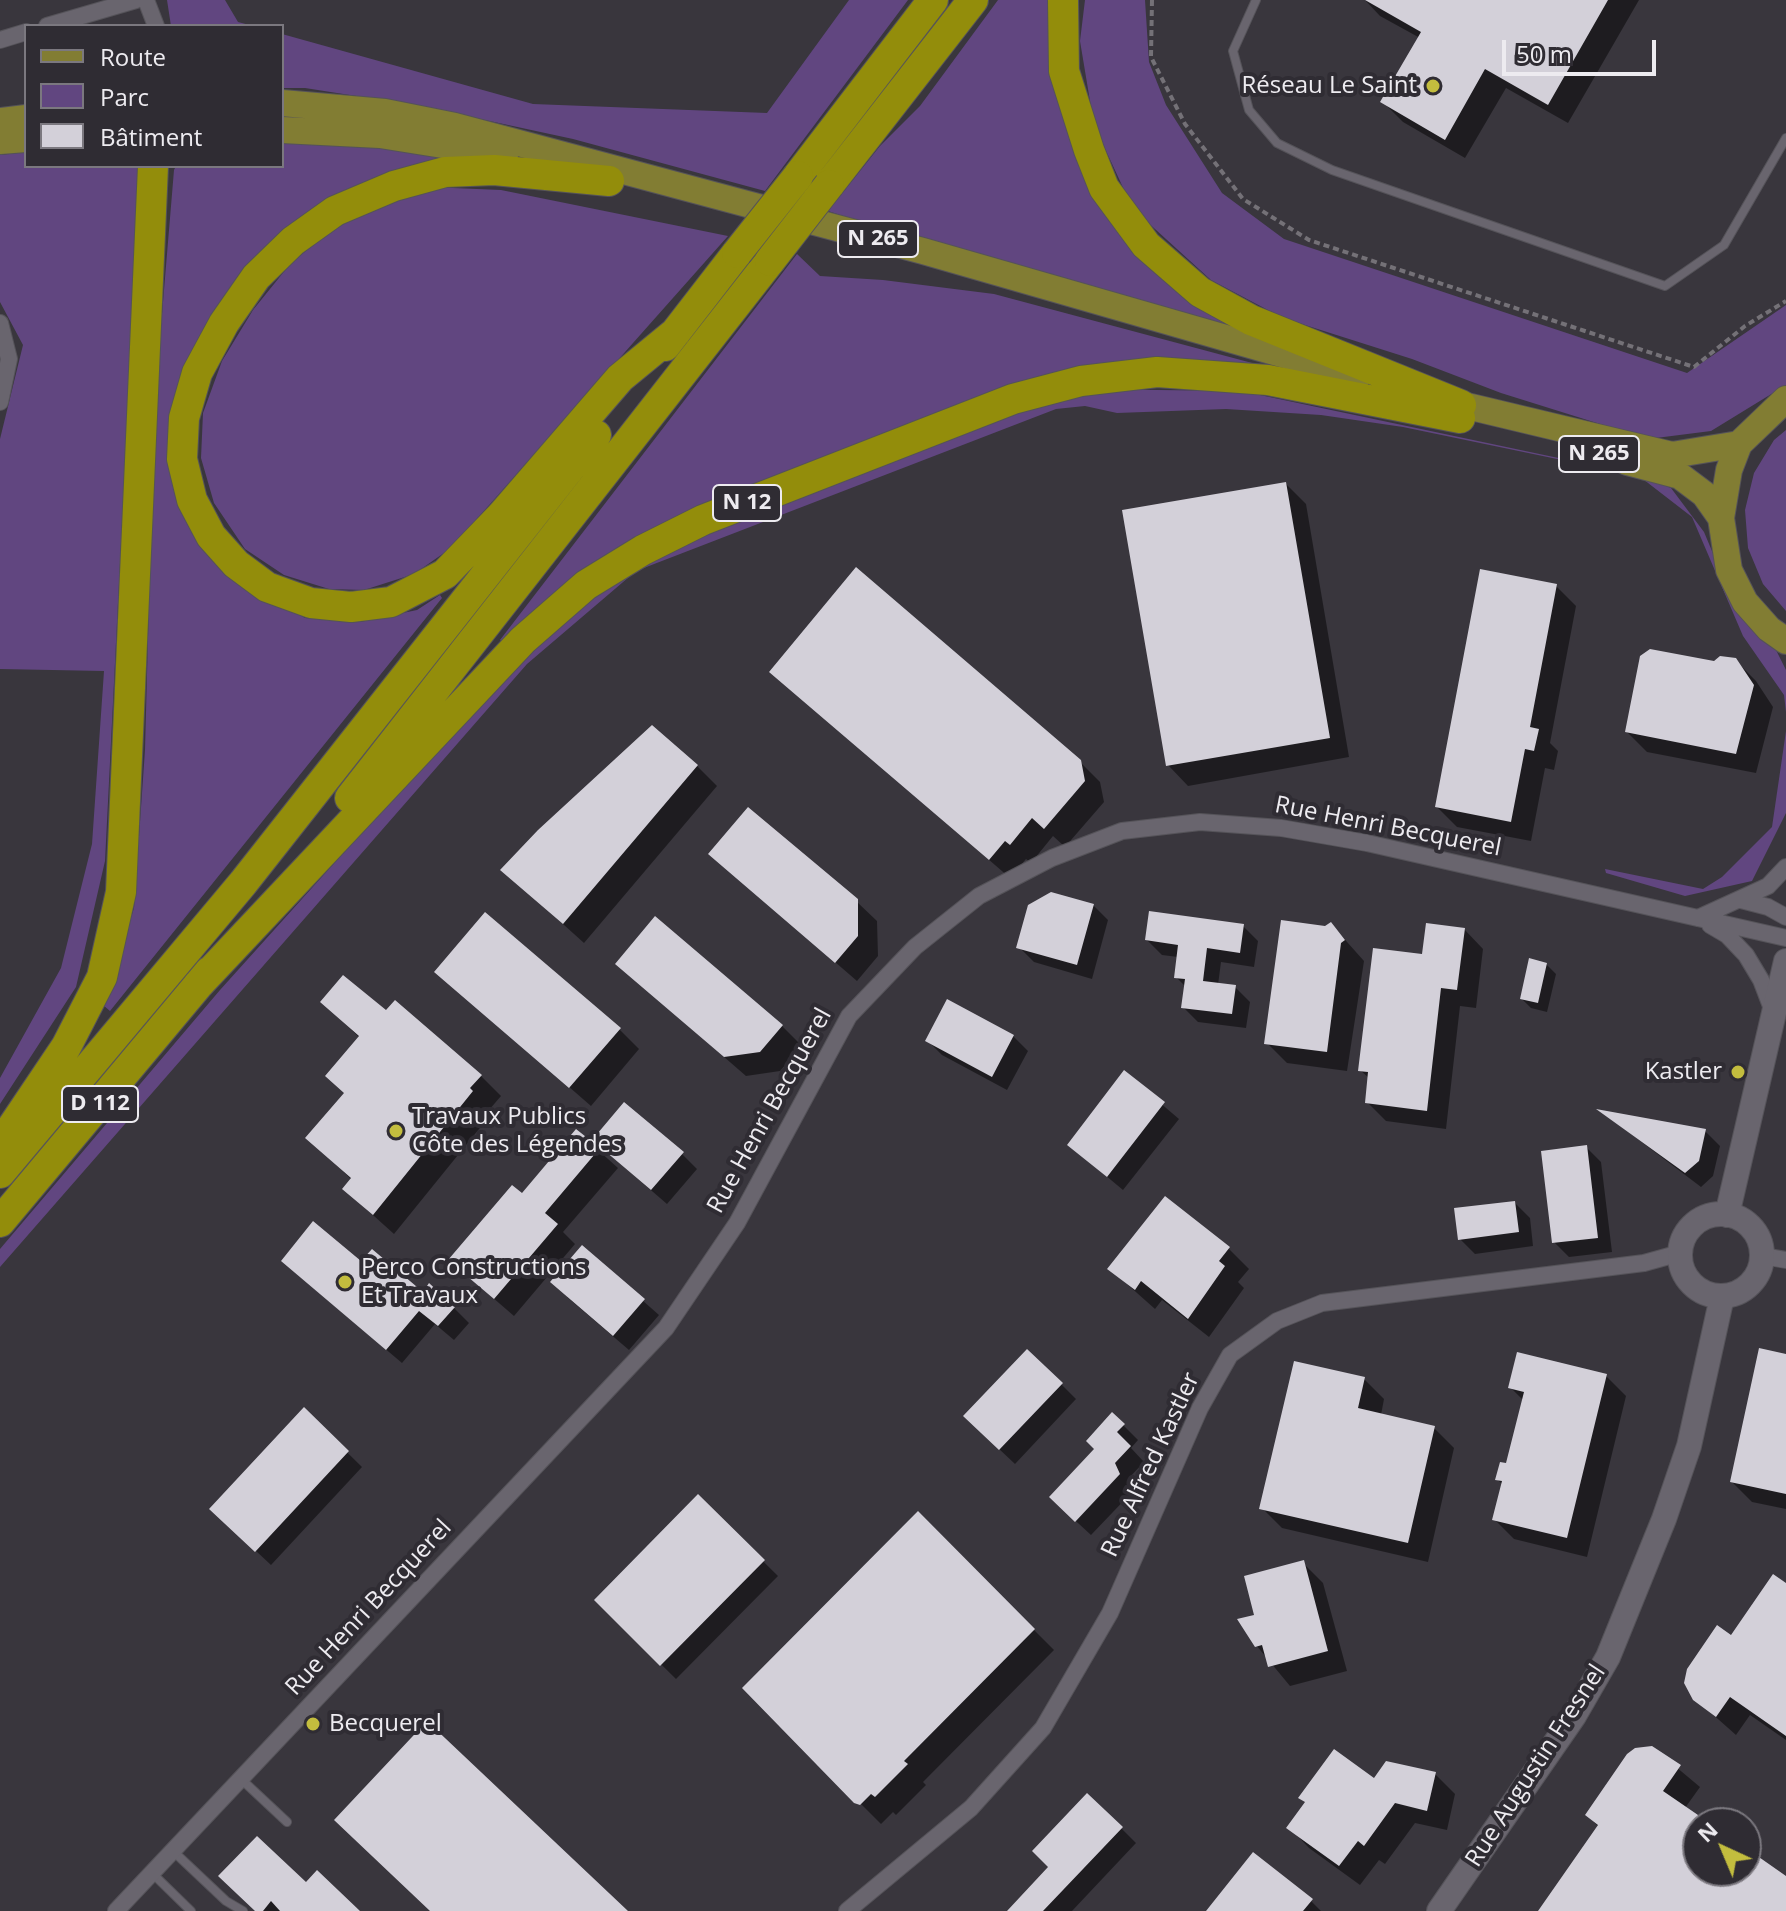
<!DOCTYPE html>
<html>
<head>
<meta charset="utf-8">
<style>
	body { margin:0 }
	#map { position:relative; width:1786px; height:1911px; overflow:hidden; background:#39363d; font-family:"Open Sans",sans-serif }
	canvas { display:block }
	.legend { position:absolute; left:24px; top:24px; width:260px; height:144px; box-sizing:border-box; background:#2f2c33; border:2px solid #7b787f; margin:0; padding:10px 14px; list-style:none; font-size:24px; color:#edebf0 }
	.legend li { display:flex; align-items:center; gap:16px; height:40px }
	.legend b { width:40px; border:2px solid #7b787f }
	.north { position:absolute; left:1682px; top:1807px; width:80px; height:80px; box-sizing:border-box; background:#2f2c33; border:2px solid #7b787f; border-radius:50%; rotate:316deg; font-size:22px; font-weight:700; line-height:32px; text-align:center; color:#edebf0 }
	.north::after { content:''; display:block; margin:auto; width:28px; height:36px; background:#c3bd3e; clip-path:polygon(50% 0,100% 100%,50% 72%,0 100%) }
	.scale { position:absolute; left:1502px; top:40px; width:154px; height:36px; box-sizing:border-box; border:4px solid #edebf0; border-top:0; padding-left:10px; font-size:24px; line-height:28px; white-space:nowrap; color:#edebf0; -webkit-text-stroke:6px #2f2c33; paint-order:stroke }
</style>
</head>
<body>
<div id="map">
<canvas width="1786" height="1911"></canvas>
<ul class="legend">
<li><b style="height:10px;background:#827d33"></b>Route</li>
<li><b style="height:22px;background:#614680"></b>Parc</li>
<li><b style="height:22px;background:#d3d0d9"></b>Bâtiment</li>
</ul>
<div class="north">N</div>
<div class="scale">50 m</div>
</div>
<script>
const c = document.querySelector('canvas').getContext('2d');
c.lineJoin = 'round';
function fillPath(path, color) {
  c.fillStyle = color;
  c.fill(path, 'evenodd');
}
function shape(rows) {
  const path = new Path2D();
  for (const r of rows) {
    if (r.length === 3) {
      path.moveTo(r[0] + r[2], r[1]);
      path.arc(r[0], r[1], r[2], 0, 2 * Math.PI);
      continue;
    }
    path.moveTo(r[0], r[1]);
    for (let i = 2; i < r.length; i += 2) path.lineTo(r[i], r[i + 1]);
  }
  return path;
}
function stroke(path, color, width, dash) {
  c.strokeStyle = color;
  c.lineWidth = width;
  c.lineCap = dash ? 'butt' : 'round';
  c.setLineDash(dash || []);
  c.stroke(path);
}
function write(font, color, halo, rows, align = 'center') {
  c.font = font + ' "Open Sans",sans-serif';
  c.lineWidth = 8;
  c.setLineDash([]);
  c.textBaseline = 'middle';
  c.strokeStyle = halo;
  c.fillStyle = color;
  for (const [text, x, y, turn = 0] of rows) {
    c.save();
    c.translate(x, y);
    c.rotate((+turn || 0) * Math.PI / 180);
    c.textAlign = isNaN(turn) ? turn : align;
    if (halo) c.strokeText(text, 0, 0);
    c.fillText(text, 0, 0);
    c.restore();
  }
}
const green = shape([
	[167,0,225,0,238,22,253,26,171,26],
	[849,0,908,0,765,191,573,139,420,106,305,88,282,88,282,34,533,104,767,113],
	[998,0,1056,0,1114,218,1299,350,1108,291,946,250,828,211,880,146,920,106],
	[1085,0,1145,0,1149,62,1166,105,1222,193,1284,239,1687,373,1786,305,1786,385,1711,431,1648,439,1501,393,1412,359,1283,318,1211,280,1133,209,1094,125,1080,41],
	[282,136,473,154,318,211,178,406,232,576,305,618,360,622,417,610,440,595,442,598,110,1011,103,1005,134,908,145,750,154,410,174,170,176,166,282,166],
	[26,152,26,166,140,166,105,861,76,987,0,1104,0,1078,61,968,92,844,104,671,0,669,0,439,23,345,0,302,0,155],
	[429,187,501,190,728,236,451,548,414,574,364,590,329,589,284,575,245,549,214,503,201,458,203,413,222,361,253,310,291,263,348,217],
	[797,254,820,276,883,280,994,294,1282,371,1202,366,824,461,509,645,500,640],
	[1075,389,1241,391,1639,475,1671,488,1704,532,1738,613,1775,648,1786,670,1786,712,1784,695,1743,636,1692,517,1639,476,1403,427,1321,415,1226,409,1117,413,1085,406,1056,409,636,571,527,664,0,1267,0,1249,220,990,392,799,588,594,646,556],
	[1786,430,1786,611,1763,584,1748,548,1745,510,1754,473,1774,440],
	[1786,731,1786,813,1752,881,1685,896,1606,873,1605,869,1703,889,1722,877,1772,827]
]);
const shadow = shape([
	[1365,0,1639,0,1568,123,1506,88,1465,158,1403,122,1383,102,1420,38,1380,16],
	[1286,484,1306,504,1349,757,1188,786,1168,765],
	[1556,586,1576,606,1550,743,1558,751,1554,770,1545,768,1531,841,1457,827,1437,807],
	[1735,660,1756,681,1773,707,1756,773,1647,752,1627,732,1715,663],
	[772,672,1079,761,1100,782,1104,802,1065,847,1053,836,1031,863,1026,859,1010,878],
	[697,766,717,786,584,943,503,870],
	[710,854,856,901,877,921,878,956,857,981],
	[1093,905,1108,920,1092,979,1034,962,1019,947],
	[1331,924,1364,961,1347,1071,1287,1063,1267,1043,1325,928],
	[1243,926,1258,941,1254,967,1221,962,1218,985,1235,987,1250,1002,1246,1028,1198,1022,1183,1007,1186,987,1176,977,1178,957,1162,955,1147,940],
	[1464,929,1483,949,1476,1008,1460,1006,1446,1129,1386,1121,1367,1102,1370,1079,1360,1070,1424,956],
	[617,964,782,1026,802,1046,780,1071,746,1076],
	[1546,964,1556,974,1547,1012,1531,1008,1522,999],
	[437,972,619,1029,639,1049,591,1106],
	[322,1002,481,1076,501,1096,489,1110,492,1113,394,1234,344,1189,352,1180,308,1138,346,1094,360,1038],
	[1013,1036,1028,1051,1007,1090,942,1055,927,1040],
	[1125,1073,1179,1119,1123,1190,1069,1145],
	[1602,1112,1705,1131,1720,1146,1713,1176,1701,1187],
	[577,1131,618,1168,563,1232,575,1244,514,1316,470,1278,522,1196],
	[1586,1147,1601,1162,1612,1252,1569,1257,1554,1242],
	[609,1154,682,1154,697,1169,667,1204],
	[1515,1203,1530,1218,1533,1246,1475,1254,1460,1239],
	[583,1248,659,1315,629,1350,567,1297],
	[1229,1249,1249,1269,1238,1282,1244,1288,1209,1337,1162,1300,1155,1309,1110,1269],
	[361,1264,454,1308,469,1323,454,1340,435,1324,402,1363,298,1275],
	[1786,1356,1786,1509,1752,1502,1732,1482],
	[1606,1376,1626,1396,1587,1557,1514,1539,1494,1519,1503,1485,1497,1479,1508,1465,1523,1400,1511,1388],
	[1364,1379,1384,1399,1381,1415,1434,1428,1454,1448,1428,1562,1282,1528,1262,1508],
	[1061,1384,1076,1399,1015,1464,980,1431],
	[304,1410,362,1467,271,1565,226,1523],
	[1113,1415,1138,1440,1131,1448,1144,1462,1129,1478,1134,1490,1091,1535,1066,1512],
	[698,1497,778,1576,676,1679,596,1600],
	[918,1514,1054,1650,923,1782,926,1785,896,1815,893,1812,881,1824,745,1688],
	[1303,1563,1323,1583,1347,1671,1290,1686,1256,1645,1257,1616],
	[1786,1586,1786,1740,1750,1715,1736,1735,1692,1696,1731,1637],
	[1657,1751,1700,1787,1685,1808,1706,1823,1698,1823,1698,1871,1746,1871,1746,1851,1786,1879,1786,1911,1540,1911,1599,1827,1587,1815],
	[1435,1774,1455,1794,1447,1830,1415,1823,1385,1864,1379,1860,1360,1885,1309,1848,1289,1827,1374,1781],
	[1121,1828,1136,1843,1072,1911,1009,1911],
	[221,1876,306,1885,357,1911,257,1911],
	[1311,1901,1321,1911,1208,1911]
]);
const building = shape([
	[1365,0,1608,0,1548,105,1485,69,1445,140,1380,102,1421,32],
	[1286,482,1330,738,1166,766,1122,510],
	[856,567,1081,760,1085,781,1044,829,1032,818,1010,845,1005,841,989,860,769,672],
	[1480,569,1557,584,1530,727,1539,729,1534,751,1525,749,1511,822,1435,807],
	[1650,649,1714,661,1720,656,1736,658,1754,685,1736,754,1625,732,1640,656],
	[652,725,698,765,563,924,500,870,538,830],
	[748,807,858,899,858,936,835,963,708,854],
	[1051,892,1094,904,1077,965,1016,948,1028,905],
	[1149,911,1244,924,1240,953,1207,948,1203,981,1236,985,1232,1014,1181,1008,1185,979,1174,978,1178,945,1145,940],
	[485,912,621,1028,569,1088,434,972],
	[655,916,783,1025,760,1052,724,1057,615,964],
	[1281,920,1325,926,1331,922,1345,940,1341,943,1327,1052,1264,1044],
	[1426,923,1465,928,1457,990,1441,988,1427,1111,1365,1103,1368,1072,1358,1071,1373,948,1422,954],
	[1529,958,1547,963,1538,1003,1520,999],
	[343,975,386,1010,395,1000,482,1075,470,1088,473,1091,373,1215,342,1189,351,1178,305,1138,344,1093,325,1076,359,1036,320,1002],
	[947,999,1014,1035,992,1077,925,1041],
	[1124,1070,1165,1102,1107,1177,1067,1145],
	[624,1102,684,1152,651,1190,592,1140],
	[1596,1109,1706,1129,1699,1161,1685,1173],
	[576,1129,600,1148,545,1213,558,1224,494,1299,448,1260,512,1185,522,1193],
	[1587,1145,1598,1238,1552,1243,1541,1151],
	[1165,1196,1230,1247,1219,1261,1225,1266,1188,1319,1141,1281,1135,1290,1107,1269],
	[1515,1201,1519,1232,1458,1240,1454,1208],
	[313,1221,361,1261,372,1249,423,1292,429,1283,455,1307,438,1326,419,1311,386,1350,281,1261],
	[582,1245,645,1299,613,1336,550,1282],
	[1759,1348,1786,1354,1786,1494,1730,1482],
	[1027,1349,1063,1383,999,1450,963,1416],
	[1517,1352,1607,1374,1567,1538,1492,1520,1502,1481,1495,1480,1500,1462,1506,1463,1524,1392,1508,1388],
	[1294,1361,1365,1377,1358,1408,1435,1426,1408,1543,1259,1509],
	[304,1407,349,1451,255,1552,209,1509],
	[1112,1412,1125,1424,1117,1432,1131,1446,1115,1463,1120,1474,1075,1522,1049,1497,1094,1449,1086,1441],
	[698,1494,765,1560,660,1666,594,1600],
	[918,1511,1035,1629,904,1761,908,1764,875,1797,871,1794,860,1805,854,1803,742,1688],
	[1304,1560,1328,1651,1268,1667,1262,1645,1255,1647,1237,1619,1254,1615,1244,1576],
	[1773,1574,1786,1583,1786,1736,1730,1697,1716,1717,1693,1700,1684,1683,1687,1669,1717,1625,1731,1635],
	[427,1721,628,1911,430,1911,334,1820],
	[1652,1746,1681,1765,1663,1791,1698,1815,1698,1871,1746,1871,1746,1848,1786,1876,1786,1911,1538,1911,1598,1825,1585,1815,1627,1754,1635,1748],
	[1334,1749,1374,1778,1386,1761,1436,1772,1427,1811,1395,1803,1364,1846,1358,1841,1339,1866,1286,1828,1305,1802,1298,1798],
	[1087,1793,1123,1827,1043,1911,1007,1911,1048,1867,1032,1851],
	[257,1836,306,1882,317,1870,360,1911,280,1911,271,1901,263,1911,255,1911,218,1876],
	[1253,1852,1313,1899,1303,1911,1206,1911]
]);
const path = shape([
	[1152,0,1151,57,1185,124,1243,199,1309,240,1694,367,1745,326,1786,301]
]);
const lane = shape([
	[1256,0,1233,51,1249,110,1277,143,1332,170,1665,286,1724,245,1786,138],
	[241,1779,287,1822],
	[173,1851,226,1901,243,1911],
	[152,1873,191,1911]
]);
const street = shape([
	[146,0,156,26],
	[47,26,136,0],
	[0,40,26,32],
	[0,323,9,359,0,402],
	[1741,900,1768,907,1786,917],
	[1698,918,1768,886,1786,867],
	[1710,925,1727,935,1746,955,1761,980,1774,1014],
	[1763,1256,1786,1260],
	[116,1911,666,1328,737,1223,849,1016,915,947,979,896,1052,858,1122,831,1200,822,1281,828,1367,843,1786,938],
	[847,1911,971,1808,1043,1728,1110,1613,1200,1408,1230,1355,1277,1321,1322,1303,1644,1263,1680,1253]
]);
const secondary = shape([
	[1721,1255,41],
	[1727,1215,1786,961],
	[1439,1911,1574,1716,1608,1657,1664,1519,1689,1446,1722,1297]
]);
const primary = shape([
	[282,103,385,112,455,126,923,251,1358,376],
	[0,121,26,118],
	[282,130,380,135,505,155],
	[0,141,26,139],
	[1786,399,1739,444,1729,470,1721,518,1729,570,1745,602,1769,629,1786,641],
	[1442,400,1672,455,1739,444],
	[1627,462,1680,476,1704,494,1721,518]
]);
const highway = shape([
	[1063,0,1064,71,1089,150,1104,188,1146,245,1200,292,1251,320,1461,405],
	[798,176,933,0],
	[609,181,494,170,445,172,394,186,335,211,293,241,256,277,224,323,197,373,184,418,182,459,192,500,211,536,236,564,267,587,311,603,351,607,391,602,445,574,501,516,620,378,676,332],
	[829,185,973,0],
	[665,346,737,253],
	[350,798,770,261],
	[198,985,523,640,586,585,643,550,703,520,1013,399,1081,381,1157,372,1268,380,1460,418],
	[0,1145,66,1047,102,977,121,892,153,166],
	[0,1173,243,883,596,435],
	[0,1222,209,972]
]);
const highwayBridge = shape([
	[737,253,798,176],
	[770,261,829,185]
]);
const markers = [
	[1433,86,8,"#c3bd3e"],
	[1738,1072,8,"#c3bd3e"],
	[396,1131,8,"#c3bd3e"],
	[345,1282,8,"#c3bd3e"],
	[313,1724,8,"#c3bd3e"]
];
const shields = [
	[878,239,80],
	[1599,454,80],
	[747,503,68],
	[100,1104,76]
];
const shieldNames = [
	["N 265",878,239],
	["N 265",1599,454],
	["N 12",747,503],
	["D 112",100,1104]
];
const poiNames = [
	["Réseau Le Saint",1417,86,"right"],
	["Kastler",1722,1072,"right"],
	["Travaux Publics",412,1117],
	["Côte des Légendes",412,1145],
	["Perco Constructions",361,1268],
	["Et Travaux",361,1296],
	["Becquerel",329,1724]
];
const streetNames = [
	["Rue Henri Becquerel",1388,827,11],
	["Rue Henri Becquerel",770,1111,-61],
	["Rue Alfred Kastler",1151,1465,-65],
	["Rue Henri Becquerel",369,1608,-47],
	["Rue Augustin Fresnel",1536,1766,-57]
];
fillPath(green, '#614680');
fillPath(shadow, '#0007');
fillPath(building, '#d3d0d9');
stroke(lane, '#555359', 10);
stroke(street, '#555359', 18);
stroke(secondary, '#555359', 26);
stroke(primary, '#555359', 28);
stroke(highway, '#555359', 32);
stroke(path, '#747177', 4, [6, 4]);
stroke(lane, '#69656e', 8);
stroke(street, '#69656e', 16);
stroke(secondary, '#69656e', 24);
stroke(primary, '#827d33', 26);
stroke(highway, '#938d0b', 30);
stroke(highwayBridge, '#555359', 32, []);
stroke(highwayBridge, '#938d0b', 30);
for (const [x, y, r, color] of markers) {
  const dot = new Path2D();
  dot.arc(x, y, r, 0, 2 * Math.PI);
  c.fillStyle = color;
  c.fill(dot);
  stroke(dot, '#2f2c33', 3);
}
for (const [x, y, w] of shields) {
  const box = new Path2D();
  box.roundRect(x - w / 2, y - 18, w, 36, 6);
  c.fillStyle = '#2f2c33';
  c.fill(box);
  stroke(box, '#edebf0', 2);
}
write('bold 22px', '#edebf0', null, shieldNames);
write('24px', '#edebf0', '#2f2c33', poiNames, 'left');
write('24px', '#edebf0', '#2f2c33', streetNames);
</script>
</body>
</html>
